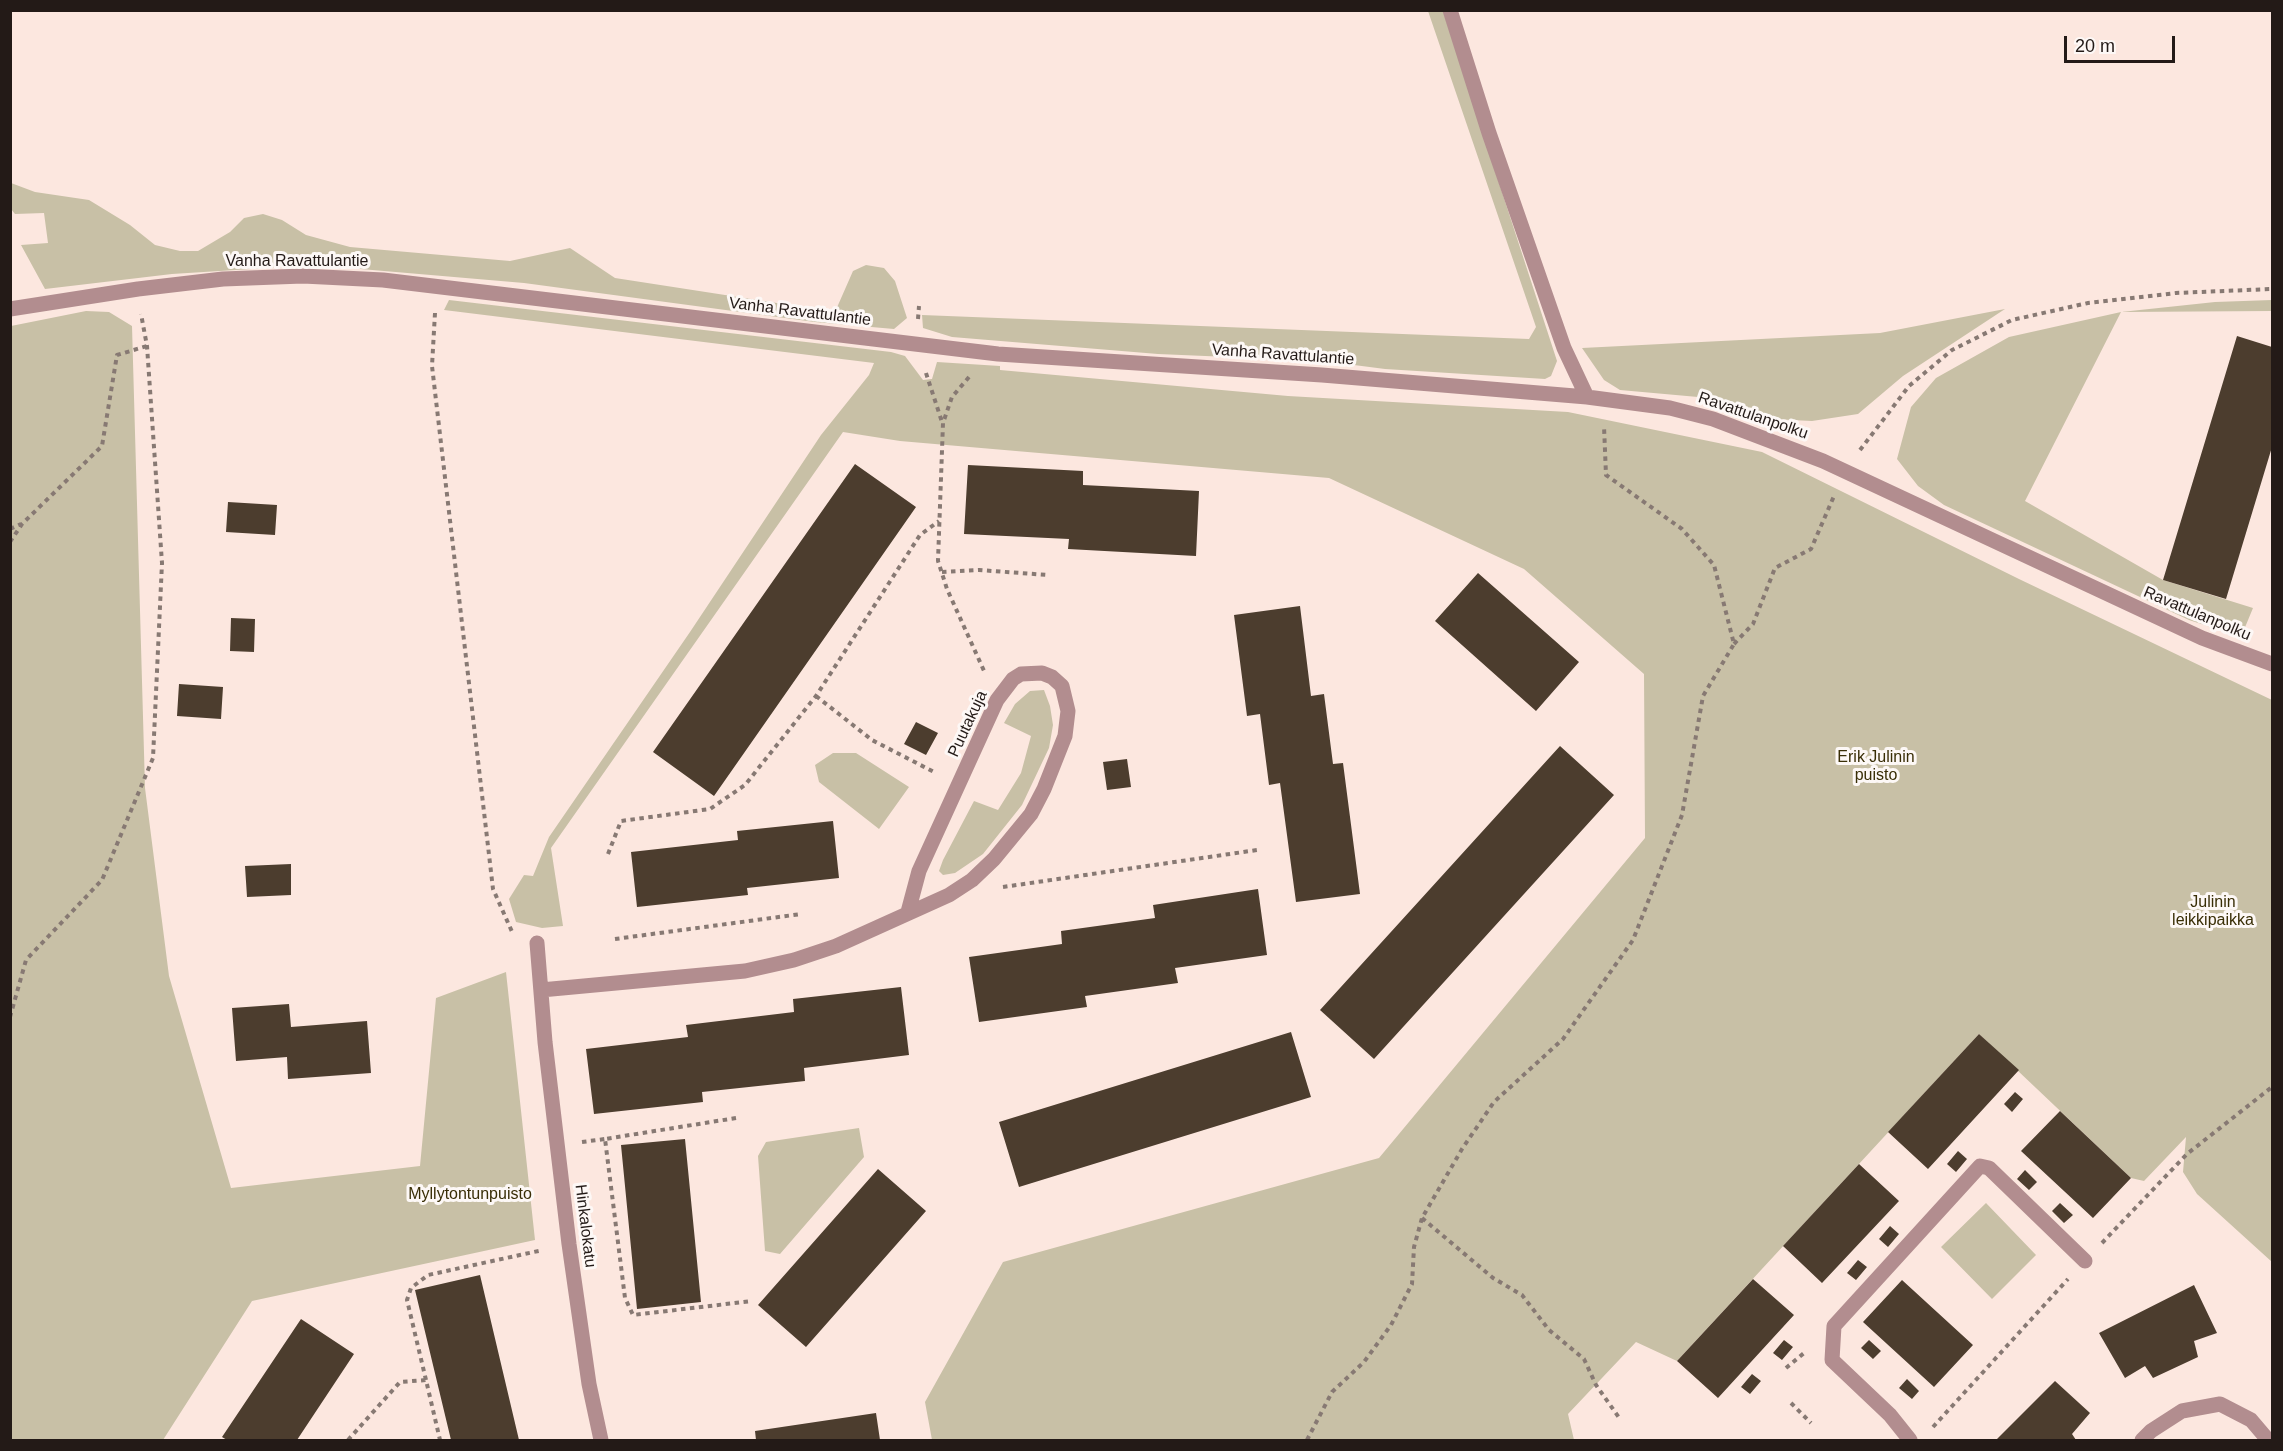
<!DOCTYPE html>
<html>
<head>
<meta charset="utf-8">
<style>
	body { margin:0 }
	#map { position:relative; width:2283px; height:1451px; overflow:hidden; background:#fce7df; font-family:Arial,sans-serif }
	canvas { display:block }
	.frame { position:absolute; inset:0; border:12px solid #231a17; pointer-events:none }
	.scale { position:absolute; left:2064px; top:36px; width:111px; height:27px; box-sizing:border-box; border:3px solid #231a17; border-top:0; padding-left:8px; font-size:18px; line-height:21px; white-space:nowrap; color:#231a17; -webkit-text-stroke:4px #fdf8f6; paint-order:stroke }
</style>
</head>
<body>
<div id="map">
<canvas width="2283" height="1451"></canvas>
<div class="frame"></div>
<div class="scale">20 m</div>
</div>
<script>
const c = document.querySelector('canvas').getContext('2d');
c.lineJoin = 'round';
function fillPath(path, color) {
  c.fillStyle = color;
  c.fill(path, 'evenodd');
}
function shape(rows) {
  const path = new Path2D();
  for (const r of rows) {
    path.moveTo(r[0], r[1]);
    for (let i = 2; i < r.length; i += 2) path.lineTo(r[i], r[i + 1]);
  }
  return path;
}
function stroke(path, color, width, dash) {
  c.strokeStyle = color;
  c.lineWidth = width;
  c.lineCap = dash ? 'butt' : 'round';
  c.setLineDash(dash || []);
  c.stroke(path);
}
function write(font, color, halo, rows, align = 'center') {
  c.font = font + ' Arial,sans-serif';
  c.lineWidth = 6;
  c.setLineDash([]);
  c.textBaseline = 'middle';
  c.strokeStyle = halo;
  c.fillStyle = color;
  for (const [text, x, y, turn = 0] of rows) {
    c.save();
    c.translate(x, y);
    c.rotate((+turn || 0) * Math.PI / 180);
    c.textAlign = isNaN(turn) ? turn : align;
    if (halo) c.strokeText(text, 0, 0);
    c.fillText(text, 0, 0);
    c.restore();
  }
}
const green = shape([
	[1428,11,1443,11,1557,361,1551,376,1545,379,1385,369,1323,361,1158,354,952,337,923,328,922,315,1529,339,1536,327],
	[11,183,35,192,89,200,130,225,155,245,180,251,198,251,230,232,244,218,263,214,282,220,306,235,350,247,510,261,570,248,615,278,835,312,853,271,866,265,884,268,895,281,907,318,894,329,815,322,524,283,349,268,283,267,172,274,45,289,21,245,48,243,44,213,15,214,11,209],
	[449,300,891,352,905,356,923,380,932,379,937,362,1000,366,1000,370,1288,396,1568,412,1762,452,2019,579,2272,700,2272,1262,2197,1194,2183,1172,2186,1137,2144,1181,2131,1178,1979,1034,1677,1361,1636,1342,1568,1414,1574,1440,932,1440,925,1402,1003,1262,1379,1158,1645,838,1644,674,1524,569,1329,478,900,441,843,432,551,848,563,926,542,928,516,922,509,899,524,875,533,876,549,837,690,632,821,435,869,375,874,363,444,310],
	[2272,300,2272,311,2121,312,2025,501,2163,580,2253,608,2241,637,2189,620,1944,505,1918,486,1897,459,1911,407,1936,378,2009,337,2121,312,2215,302],
	[2005,309,1903,376,1858,414,1812,421,1771,419,1698,397,1620,390,1604,380,1582,348,1880,333],
	[86,311,109,312,132,326,145,788,169,976,231,1188,420,1166,436,998,506,972,535,1240,252,1301,163,1440,11,1440,11,326],
	[1044,690,1050,706,1053,725,1049,748,1022,805,983,854,955,873,943,875,939,871,943,860,974,801,998,810,1021,773,1031,736,1004,723,1015,704,1030,691],
	[833,753,856,753,909,787,879,829,819,782,815,765],
	[859,1128,864,1157,780,1254,765,1251,758,1156,766,1142],
	[1986,1203,2036,1255,1992,1299,1941,1247]
]);
const building = shape([
	[2237,336,2272,347,2272,447,2226,599,2163,580],
	[855,464,916,507,714,796,653,752],
	[968,465,1083,471,1083,485,1199,491,1196,556,1068,549,1069,539,964,534],
	[228,502,277,505,275,535,226,532],
	[1478,573,1579,662,1536,711,1435,621],
	[1300,606,1311,696,1324,694,1333,764,1343,763,1360,894,1296,902,1280,783,1269,785,1260,714,1247,716,1234,615],
	[231,618,255,619,254,652,230,651],
	[179,684,223,687,221,719,177,716],
	[916,722,938,733,926,755,904,744],
	[1560,746,1614,795,1374,1059,1320,1010],
	[1127,759,1131,787,1107,790,1103,762],
	[833,821,839,878,747,888,748,895,637,907,631,852,738,840,737,831],
	[291,864,291,895,247,897,245,866],
	[1258,889,1267,955,1175,968,1178,983,1085,996,1087,1007,979,1022,969,957,1062,944,1061,931,1155,918,1153,905],
	[901,987,909,1055,804,1068,805,1081,702,1092,703,1102,594,1114,586,1049,688,1037,686,1025,794,1012,793,999],
	[289,1004,291,1027,367,1021,371,1073,288,1079,287,1057,236,1061,232,1008],
	[1291,1032,1311,1097,1019,1187,999,1122],
	[1979,1034,2019,1070,1928,1169,1888,1132],
	[2015,1092,2023,1099,2012,1112,2004,1104],
	[2060,1111,2131,1178,2093,1218,2021,1151],
	[685,1139,701,1302,637,1309,621,1145],
	[1958,1151,1967,1159,1956,1172,1947,1164],
	[1859,1164,1899,1201,1822,1283,1783,1246],
	[878,1169,926,1211,806,1347,758,1305],
	[2025,1170,2037,1182,2029,1190,2017,1179],
	[2060,1203,2073,1215,2064,1223,2052,1211],
	[1890,1226,1899,1234,1888,1247,1879,1239],
	[1858,1260,1867,1267,1856,1280,1847,1273],
	[480,1275,519,1440,451,1440,415,1290],
	[1753,1279,1794,1315,1718,1398,1677,1361],
	[1902,1280,1973,1345,1934,1387,1863,1322],
	[2194,1285,2217,1333,2194,1341,2198,1357,2153,1378,2145,1366,2125,1378,2099,1333],
	[301,1319,354,1354,297,1440,227,1440,222,1437],
	[1784,1340,1793,1347,1782,1360,1773,1353],
	[1869,1340,1881,1351,1873,1359,1861,1348],
	[1752,1374,1761,1381,1750,1394,1741,1387],
	[1907,1379,1919,1391,1912,1399,1899,1388],
	[2055,1381,2090,1413,2072,1434,2076,1440,1996,1440],
	[876,1413,880,1440,756,1440,755,1431]
]);
const path = shape([
	[435,313,432,366,493,889,513,934],
	[918,319,919,306],
	[926,373,942,422],
	[969,377,952,397,943,423,938,561,947,589,985,673],
	[1860,450,1909,386,1952,350,2012,320,2088,303,2176,293,2272,289],
	[10,529,21,524],
	[10,542,22,524,102,446,117,355,147,346],
	[942,572,979,570,1048,575],
	[1734,644,1753,624,1775,568,1811,549,1834,496],
	[816,696,872,740,936,773],
	[608,854,621,821,710,809,745,785,816,696,920,535,939,521],
	[1003,887,1257,850],
	[615,939,801,914],
	[10,1017,26,960,102,880,153,758,162,563,147,346,141,314],
	[736,1118,605,1139,625,1298,633,1315,752,1301],
	[582,1142,605,1139],
	[1422,1218,1493,1278,1522,1295,1549,1330,1584,1359,1596,1385,1620,1419],
	[2102,1243,2187,1154,2272,1087],
	[1786,1368,1804,1353,1807,1354],
	[426,1380,407,1300,411,1288,428,1275,543,1250],
	[1791,1403,1811,1423],
	[1933,1427,2068,1279],
	[348,1440,400,1382,426,1380,440,1440],
	[1307,1440,1332,1392,1364,1362,1391,1325,1412,1284,1414,1247,1422,1218,1462,1149,1494,1102,1563,1039,1633,940,1682,815,1703,696,1734,644,1714,565,1682,529,1606,475,1604,426]
]);
const service = shape([
	[1910,1440,1890,1415,1832,1360,1834,1326,1980,1166,1989,1168,2085,1261],
	[2142,1440,2151,1431,2182,1411,2220,1404,2251,1420,2268,1440]
]);
const minor = shape([
	[1450,10,1489,133,1564,348,1587,397],
	[10,309,138,289,223,279,303,276,383,280,998,354,1322,375,1587,397,1670,408,1713,419,1823,461,2202,638,2272,664],
	[537,943,545,1042,569,1244,589,1384,601,1440],
	[541,990,745,971,794,960,836,946,949,895,972,880,994,859,1031,814,1044,789,1065,736,1068,711,1062,686,1052,677,1042,673,1021,674,1013,679,997,700,919,871,908,912]
]);
const streetNames = [
	["Vanha Ravattulantie",297,262],
	["Vanha Ravattulantie",800,312,7],
	["Vanha Ravattulantie",1283,355,4],
	["Ravattulanpolku",1753,416,19],
	["Ravattulanpolku",2197,614,23],
	["Puutakuja",968,724,-65],
	["Hinkalokatu",585,1226,83]
];
const parkNames = [
	["Erik Julinin",1876,758],
	["puisto",1876,776],
	["Julinin",2213,903],
	["leikkipaikka",2213,921],
	["Myllytontunpuisto",470,1195]
];
fillPath(green, '#c8c0a6');
fillPath(building, '#4c3d2e');
stroke(path, '#877973', 4, [4.5, 4.5]);
stroke(service, '#b28d8f', 15);
stroke(minor, '#b28d8f', 15);
write('16px', '#231a17', '#fdf8f6', streetNames);
write('16px', '#392e06', '#fdf8f6', parkNames);
</script>
</body>
</html>
